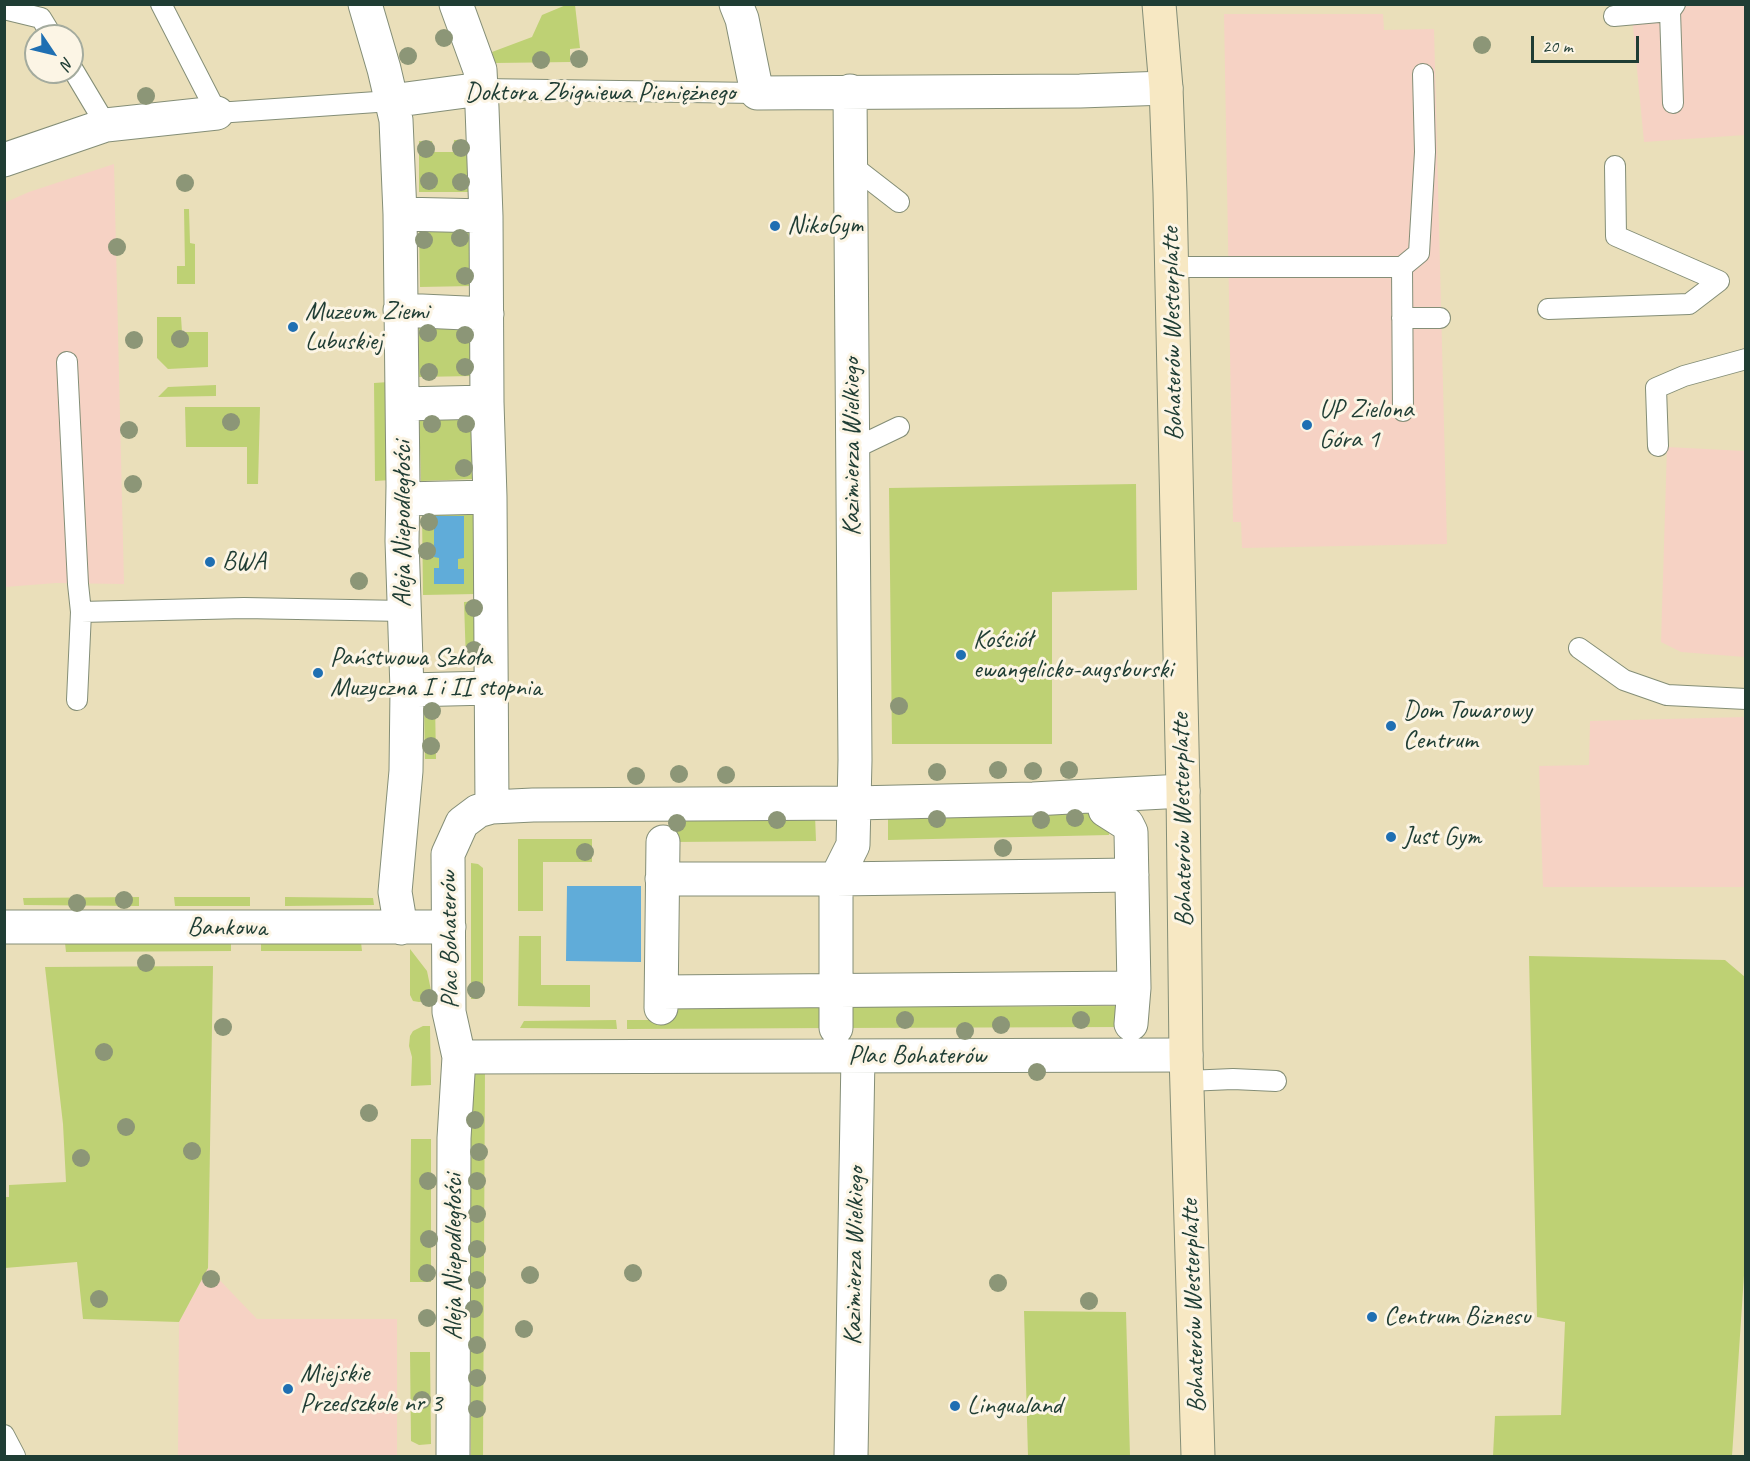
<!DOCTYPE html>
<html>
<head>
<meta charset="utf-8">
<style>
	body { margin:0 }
	#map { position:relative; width:1750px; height:1461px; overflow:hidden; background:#eadfba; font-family:Caveat,sans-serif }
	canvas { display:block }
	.frame { position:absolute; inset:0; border:6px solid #1f3d34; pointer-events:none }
	.north { position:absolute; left:24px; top:24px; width:60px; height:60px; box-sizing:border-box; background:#fcf5e5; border:2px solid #a4ab9e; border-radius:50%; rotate:125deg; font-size:16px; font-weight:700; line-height:24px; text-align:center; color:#1f3d34 }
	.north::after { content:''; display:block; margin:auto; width:21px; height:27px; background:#1f6fb2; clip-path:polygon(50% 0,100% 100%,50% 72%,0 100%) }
	.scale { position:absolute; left:1531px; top:36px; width:108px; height:27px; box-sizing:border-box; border:3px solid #1f3d34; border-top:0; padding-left:8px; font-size:18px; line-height:21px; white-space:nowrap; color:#1f3d34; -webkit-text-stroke:4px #fcf5e5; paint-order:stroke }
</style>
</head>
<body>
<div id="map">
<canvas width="1750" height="1461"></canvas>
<div class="frame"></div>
<div class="north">N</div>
<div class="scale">20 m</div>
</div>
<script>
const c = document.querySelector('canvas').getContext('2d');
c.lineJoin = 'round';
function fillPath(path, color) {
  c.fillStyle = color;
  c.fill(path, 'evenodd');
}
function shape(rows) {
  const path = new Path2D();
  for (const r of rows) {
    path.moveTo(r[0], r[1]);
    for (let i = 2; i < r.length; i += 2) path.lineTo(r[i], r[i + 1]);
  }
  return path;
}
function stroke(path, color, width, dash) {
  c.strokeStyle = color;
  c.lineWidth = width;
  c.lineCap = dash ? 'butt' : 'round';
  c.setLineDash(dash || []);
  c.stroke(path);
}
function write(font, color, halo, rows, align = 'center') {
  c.font = font + ' Caveat,sans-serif';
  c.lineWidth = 6;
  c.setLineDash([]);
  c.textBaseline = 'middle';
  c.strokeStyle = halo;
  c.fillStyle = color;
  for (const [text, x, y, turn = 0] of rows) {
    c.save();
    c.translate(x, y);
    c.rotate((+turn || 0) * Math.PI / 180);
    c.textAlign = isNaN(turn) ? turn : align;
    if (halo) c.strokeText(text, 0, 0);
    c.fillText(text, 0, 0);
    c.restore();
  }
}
const built = shape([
	[1655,5,1745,5,1745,135,1644,142,1632,17],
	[1224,14,1383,14,1384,30,1434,29,1447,544,1242,548,1241,522,1233,522],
	[114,164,124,584,56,583,5,587,4,203,29,192],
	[1667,447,1745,451,1745,657,1681,652,1661,642],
	[1745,717,1745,887,1543,887,1539,766,1589,765,1590,721],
	[208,1268,257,1319,397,1319,397,1456,178,1456,179,1322]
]);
const green = shape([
	[566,5,575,5,580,48,570,49,570,62,495,63,492,52,532,37,542,15],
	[454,140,470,140,470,192,419,192,419,141,432,141,433,152,453,152],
	[184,209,189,209,190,243,195,244,195,284,177,284,177,266,185,266],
	[471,231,472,286,420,287,419,232],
	[157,317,181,317,182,332,208,332,208,367,168,369,157,358],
	[419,323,472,323,472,376,419,377],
	[389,382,391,480,375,481,374,383],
	[216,385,216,396,158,397,168,387],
	[185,407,260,407,258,484,247,484,247,447,186,447],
	[472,412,474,479,421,481,419,414],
	[1136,484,1137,590,1052,592,1052,744,892,744,889,488],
	[422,513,474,514,476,594,423,595],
	[481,601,484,661,466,662,464,602],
	[435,703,436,759,425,759,424,704],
	[1093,810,1094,822,1108,822,1109,835,888,840,888,814],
	[815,815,816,841,671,842,671,817],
	[518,839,592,839,592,862,543,862,543,911,518,911],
	[471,863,478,864,483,868,483,993,478,999,471,999],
	[139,897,139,906,24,905,23,898],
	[174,897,250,897,250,906,175,906],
	[285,897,373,898,374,905,285,906],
	[519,936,541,936,541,985,590,985,590,1007,518,1006],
	[231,942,231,951,66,952,65,943],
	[261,942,361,942,362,951,261,951],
	[410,949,427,971,433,1000,419,1002,413,1001,410,995],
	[1529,956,1725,960,1745,977,1746,1245,1732,1456,1493,1456,1495,1416,1561,1415,1565,1322,1537,1317],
	[213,966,208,1268,179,1322,83,1319,77,1262,5,1268,5,1197,9,1197,9,1185,66,1182,63,1124,45,967],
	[1122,1006,1121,1027,840,1028,840,1007],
	[671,1007,831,1007,831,1028,627,1029,627,1020,664,1020],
	[616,1020,617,1029,520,1028,524,1021],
	[423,1026,430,1026,431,1085,411,1086,412,1057,409,1046,410,1036,413,1031],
	[485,1067,483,1456,471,1456,470,1140,474,1073],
	[411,1139,431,1139,431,1282,410,1282],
	[1024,1311,1126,1312,1130,1456,1028,1456],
	[410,1352,430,1352,431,1444,419,1445,411,1441]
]);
const water = shape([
	[434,516,464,516,464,558,458,559,458,569,464,569,464,584,434,584,434,568,439,568,439,558,434,557],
	[567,886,641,886,641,962,566,961]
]);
const lane = shape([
	[161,4,217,113,391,101],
	[4,9,41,18,52,36],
	[1670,11,1673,103],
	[1614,16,1670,11,1675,4],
	[72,68,106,125],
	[481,89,757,93],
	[850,157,859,171,899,202],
	[1172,267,1402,267,1403,411],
	[1402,267,1419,253,1425,152,1423,74],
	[1548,309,1689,304,1719,281,1616,236,1615,166],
	[1402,318,1440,318],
	[67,362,78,584,81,612],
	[1658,446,1656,388,1684,376,1746,359],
	[851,450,899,427],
	[1579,648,1624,680,1667,695,1746,699],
	[77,700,81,612,244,608,404,611],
	[1187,1081,1233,1079,1276,1081],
	[4,1435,15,1456]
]);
const street = shape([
	[365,4,384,69,396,120,400,214,403,486,402,541,407,690,406,771,395,892,401,928],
	[456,4,480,70,482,108,486,216,487,402,490,497,492,807],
	[736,4,742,19,757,93,1080,91,1166,88],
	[391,101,481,89],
	[4,160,106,125,217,113],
	[400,214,486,216],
	[400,310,487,314],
	[403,404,487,402],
	[403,499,490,497],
	[407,690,491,688],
	[1183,791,1033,799,854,803,533,805,492,807,478,811,462,823,448,854,449,1012,459,1057,1186,1055],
	[1105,810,1127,824,1131,832,1134,988,1131,1024],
	[662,879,836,879,1132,875],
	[4,927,449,927],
	[662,992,1134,988],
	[661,1008,663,842],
	[836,1028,836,879,853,845,855,760,850,91],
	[453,1456,454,1138,459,1057],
	[851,1456,858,1056]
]);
const secondary = shape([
	[1159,4,1166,88,1170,193,1183,791,1186,1055,1198,1456]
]);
const trees = [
	[444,38],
	[1482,45],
	[408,56],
	[579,59],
	[541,60],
	[146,96],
	[461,148],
	[426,149],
	[429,181],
	[461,182],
	[185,183],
	[460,238],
	[424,240],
	[117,247],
	[465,276],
	[428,333],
	[465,335],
	[180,339],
	[134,340],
	[465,367],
	[429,372],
	[231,422],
	[432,424],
	[466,424],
	[129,430],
	[464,468],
	[133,484],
	[429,522],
	[427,551],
	[359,581],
	[474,608],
	[474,650],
	[899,706],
	[432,711],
	[431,746],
	[998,770],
	[1069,770],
	[1033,771],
	[937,772],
	[679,774],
	[726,775],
	[636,776],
	[1075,818],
	[937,819],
	[777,820],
	[1041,820],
	[677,823],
	[1003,848],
	[585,852],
	[124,900],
	[77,903],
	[146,963],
	[476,990],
	[429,998],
	[905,1020],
	[1081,1020],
	[1001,1025],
	[223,1027],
	[965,1031],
	[104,1052],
	[1037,1072],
	[369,1113],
	[475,1120],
	[126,1127],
	[192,1151],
	[479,1152],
	[81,1158],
	[428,1181],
	[477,1181],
	[477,1214],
	[429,1239],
	[477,1249],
	[427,1273],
	[633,1273],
	[530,1275],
	[211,1279],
	[477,1280],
	[998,1283],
	[99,1299],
	[1089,1301],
	[474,1309],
	[427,1318],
	[524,1329],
	[477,1345],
	[477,1378],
	[422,1400],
	[477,1409]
];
const markers = [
	[775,226,6,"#1f6fb2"],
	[293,327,6,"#1f6fb2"],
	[1307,425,6,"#1f6fb2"],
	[210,562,6,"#1f6fb2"],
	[961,655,6,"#1f6fb2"],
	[318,673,6,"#1f6fb2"],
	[1391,726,6,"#1f6fb2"],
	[1391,837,6,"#1f6fb2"],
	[1372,1317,6,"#1f6fb2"],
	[288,1389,6,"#1f6fb2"],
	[955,1406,6,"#1f6fb2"]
];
const streetNames = [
	["Doktora Zbigniewa Pieniężnego",600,93],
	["Bohaterów Westerplatte",1173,334,-91],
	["Kazimierza Wielkiego",852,447,-90],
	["Aleja Niepodległości",403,524,-90],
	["Bohaterów Westerplatte",1183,820,-91],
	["Bankowa",227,928],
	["Plac Bohaterów",450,940,-91],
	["Plac Bohaterów",917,1056],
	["Kazimierza Wielkiego",855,1256,-89],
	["Aleja Niepodległości",454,1257,-90],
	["Bohaterów Westerplatte",1194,1306,-92]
];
const poiNames = [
	["NikoGym",787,226],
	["Muzeum Ziemi",305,312],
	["Lubuskiej",305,342],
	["UP Zielona",1319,410],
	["Góra 1",1319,440],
	["BWA",222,562],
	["Kościół",973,640],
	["ewangelicko-augsburski",973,670],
	["Państwowa Szkoła",330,658],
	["Muzyczna I i II stopnia",330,688],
	["Dom Towarowy",1403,711],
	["Centrum",1403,741],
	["Just Gym",1403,837],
	["Centrum Biznesu",1384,1317],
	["Miejskie",300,1374],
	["Przedszkole nr 3",300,1404],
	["Lingualand",967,1406]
];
fillPath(built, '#f6d2c4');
fillPath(green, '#bed174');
fillPath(water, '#60acd9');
stroke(lane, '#848e77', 22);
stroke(street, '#848e77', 35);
stroke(secondary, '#848e77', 35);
stroke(lane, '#fff', 20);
stroke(street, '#fff', 33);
stroke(secondary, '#f7e8c3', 33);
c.fillStyle = '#8c9677';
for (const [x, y] of trees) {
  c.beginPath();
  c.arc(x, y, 9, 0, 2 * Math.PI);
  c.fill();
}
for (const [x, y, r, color] of markers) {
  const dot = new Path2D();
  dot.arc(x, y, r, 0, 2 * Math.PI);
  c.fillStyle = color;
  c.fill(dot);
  stroke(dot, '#fcf5e5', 2);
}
write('26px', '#1f3d34', '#fcf5e5', streetNames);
write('26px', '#1f3d34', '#fcf5e5', poiNames, 'left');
</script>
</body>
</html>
